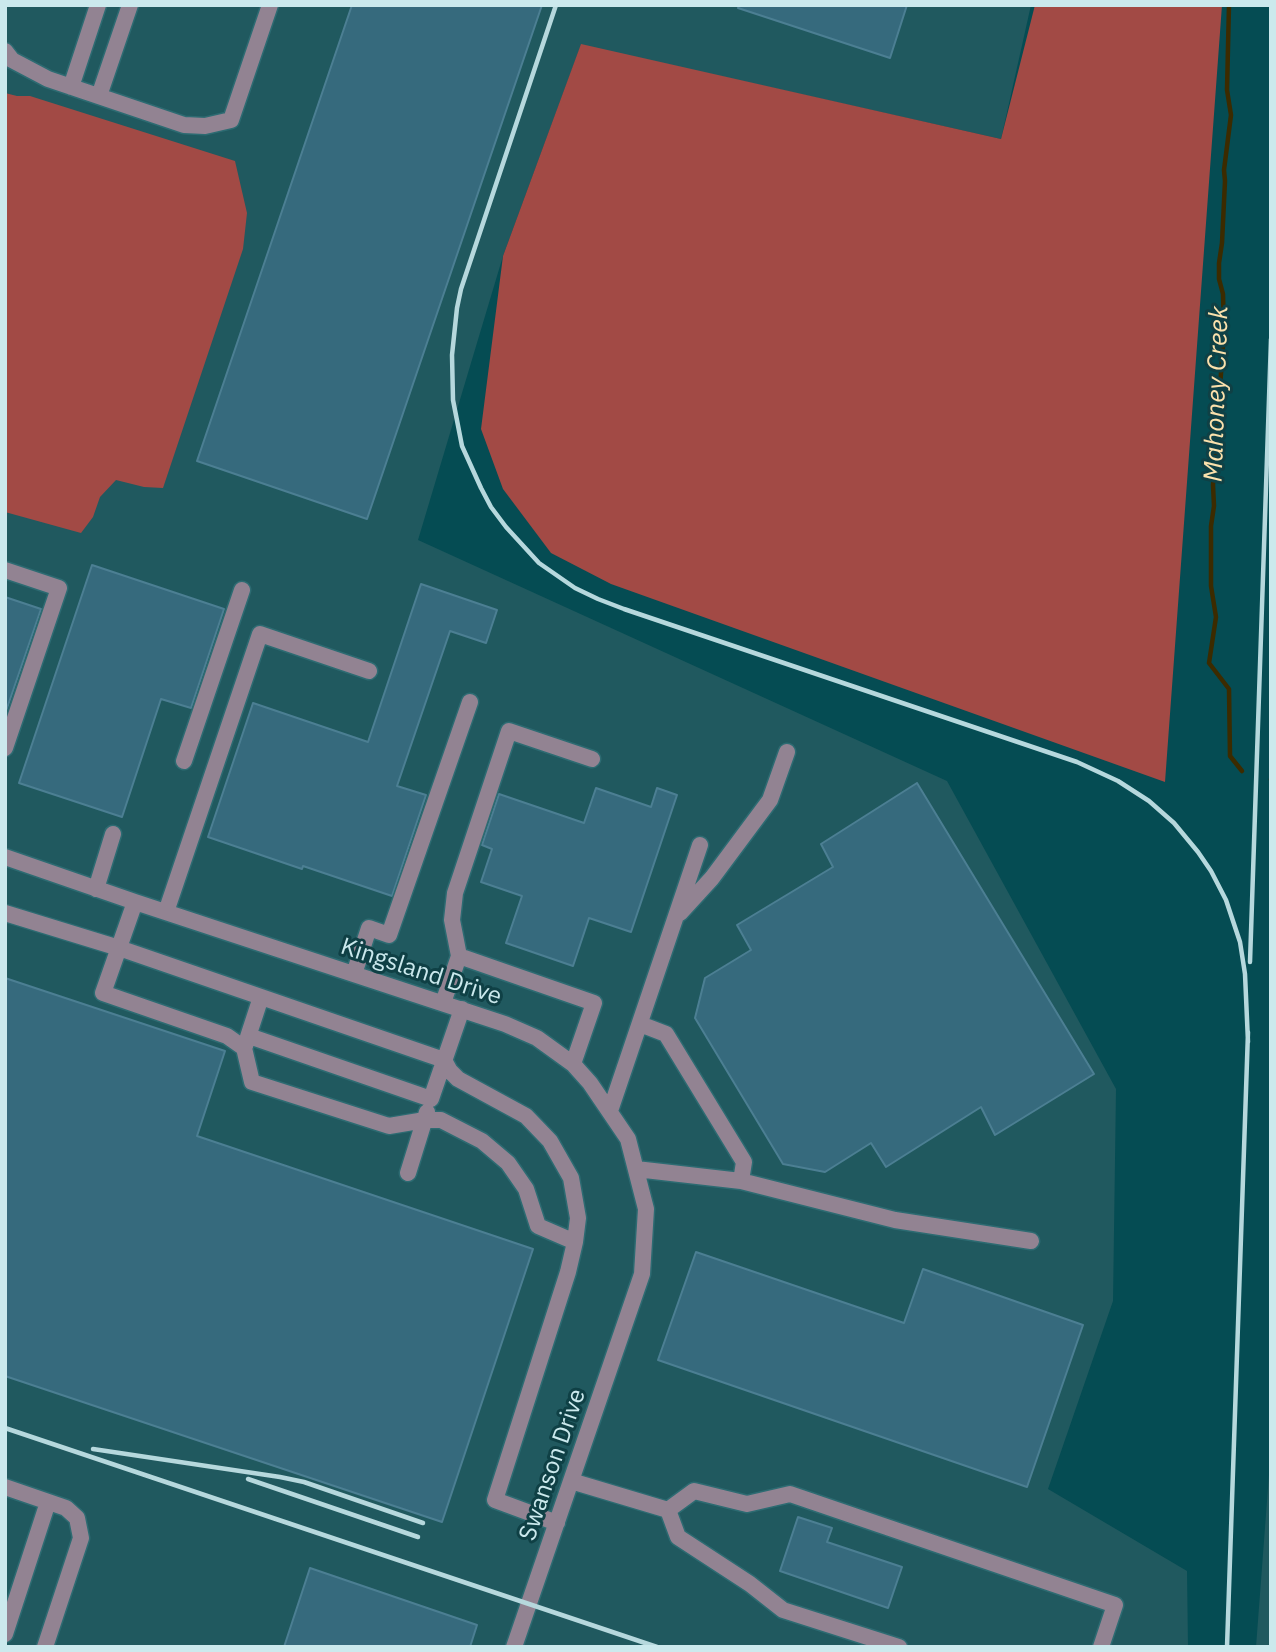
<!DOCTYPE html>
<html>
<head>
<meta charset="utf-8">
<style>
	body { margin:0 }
	#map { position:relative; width:1276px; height:1652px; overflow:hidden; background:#054c53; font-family:"IBM Plex Sans",sans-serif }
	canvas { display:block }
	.frame { position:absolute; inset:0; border:7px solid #cbe9ed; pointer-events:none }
</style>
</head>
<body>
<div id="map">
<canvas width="1276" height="1652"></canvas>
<div class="frame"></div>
</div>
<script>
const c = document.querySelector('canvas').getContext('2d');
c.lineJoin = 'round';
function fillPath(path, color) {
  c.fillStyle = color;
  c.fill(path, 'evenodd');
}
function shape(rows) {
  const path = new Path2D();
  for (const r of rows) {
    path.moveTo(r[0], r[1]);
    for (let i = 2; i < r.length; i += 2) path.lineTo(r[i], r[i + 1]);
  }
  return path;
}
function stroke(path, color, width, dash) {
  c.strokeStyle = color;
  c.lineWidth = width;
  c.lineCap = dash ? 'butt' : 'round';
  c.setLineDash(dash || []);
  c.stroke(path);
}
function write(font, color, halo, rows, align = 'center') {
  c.font = font + ' "IBM Plex Sans",sans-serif';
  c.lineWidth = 6;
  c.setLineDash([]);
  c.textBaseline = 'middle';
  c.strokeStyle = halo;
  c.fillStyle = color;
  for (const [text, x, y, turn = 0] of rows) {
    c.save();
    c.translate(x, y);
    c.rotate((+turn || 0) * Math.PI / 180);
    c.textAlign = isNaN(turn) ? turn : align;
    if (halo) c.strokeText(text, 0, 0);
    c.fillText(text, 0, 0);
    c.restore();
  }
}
const built = shape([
	[5,5,1031,5,1001,139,581,45,503,256,418,540,947,781,1116,1089,1113,1301,1048,1489,1187,1571,1188,1647,5,1647],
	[1271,1448,1271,1647,1256,1647]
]);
const green = shape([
	[1035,5,1222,5,1165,782,611,584,551,553,503,489,481,429,503,256,581,44,1001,139],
	[5,93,17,96,30,96,235,161,247,213,243,249,163,488,144,487,116,480,100,497,93,517,81,533,5,512]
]);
const stream = shape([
	[1229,5,1227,90,1231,115,1224,170,1225,181,1222,243,1219,263,1219,279,1223,294,1224,331,1213,485,1214,506,1211,526,1211,586,1216,617,1209,663,1229,689,1230,756,1242,771],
	[1271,779,1271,780]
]);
const building = shape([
	[352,5,542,5,367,519,197,461,352,5],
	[739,5,907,5,890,58,738,8,739,5],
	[92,565,224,609,191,708,161,699,122,817,19,783,92,565],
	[421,584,497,610,486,643,450,631,397,786,426,795,392,896,303,866,302,869,208,837,253,703,368,742,421,584],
	[5,597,41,609,5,714,5,597],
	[917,783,1094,1074,995,1135,981,1107,886,1167,871,1143,825,1172,783,1164,695,1018,705,978,751,950,737,925,833,867,821,844,917,783],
	[596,788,651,807,657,788,677,795,631,932,589,918,573,966,506,943,522,896,481,882,492,849,482,845,499,794,584,823,596,788],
	[5,978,225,1051,197,1136,533,1249,442,1522,5,1376,5,978],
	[696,1252,904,1323,923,1269,1083,1325,1027,1487,658,1360,696,1252],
	[798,1517,832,1528,827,1542,902,1567,888,1608,780,1571,798,1517],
	[310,1568,477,1625,470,1647,284,1647,310,1568]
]);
const minor = shape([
	[5,51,12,60,48,79,184,125,205,126,231,120,270,5],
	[71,87,98,5],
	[99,96,130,5],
	[5,570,59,588,5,748],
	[184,761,242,590],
	[5,857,135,902,505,1024,537,1038,573,1064,590,1083,628,1139,646,1209,642,1274,514,1647],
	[96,889,113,834],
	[135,902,103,993,227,1036,244,1048,252,1082,389,1126,425,1120,441,1120,482,1141,508,1163,526,1189,538,1226,575,1242],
	[166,912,260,634,369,671],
	[5,913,119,948,444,1060,450,1071,458,1079,526,1116,550,1141,571,1178,578,1218,575,1242,568,1272,495,1500,557,1523],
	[680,913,712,878,770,800,787,752],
	[459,956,452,920,455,893,509,731,592,759],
	[354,974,369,928,389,935,470,702],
	[443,1003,459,956,594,1003,573,1064],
	[640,1024,666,1034,744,1162,741,1181],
	[249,1036,431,1099,462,1009],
	[245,1046,261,997],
	[610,1111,700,845],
	[636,1169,741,1181,895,1220,1031,1241],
	[408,1173,427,1112],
	[571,1481,668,1510],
	[5,1487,66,1508,77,1518,81,1538,45,1647],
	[668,1510,694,1491,747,1504,790,1494,1115,1605,1101,1647],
	[668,1510,678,1537,750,1584,783,1610,899,1647],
	[5,1634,48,1502]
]);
const rail = shape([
	[556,5,461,289,457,308,452,355,453,400,462,446,481,488,491,507,506,527,539,563,575,588,598,599,624,609,1077,762,1118,781,1149,801,1174,823,1198,852,1211,871,1226,900,1240,942,1245,974,1248,1042],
	[1250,962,1271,339],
	[5,1428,657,1647],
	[93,1449,280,1477,304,1482,423,1523],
	[248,1479,418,1537],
	[1227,1647,1248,1032]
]);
const streetNames = [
	["Kingsland Drive",421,972,18],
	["Swanson Drive",553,1465,-71]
];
const waterNames = [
	["Mahoney Creek",1217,394,-88]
];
fillPath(built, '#20595f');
fillPath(green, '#a24a45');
stroke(stream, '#3c2b00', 4.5);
fillPath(building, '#366a7d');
stroke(building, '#4c7f93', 2);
stroke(minor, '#2d6b72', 19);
stroke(minor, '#928392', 16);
stroke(rail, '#b6d8dd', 4.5);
write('24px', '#cbe9ed', '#0f4045', streetNames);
write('italic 26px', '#fbe1ac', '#0f4045', waterNames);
</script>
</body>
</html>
